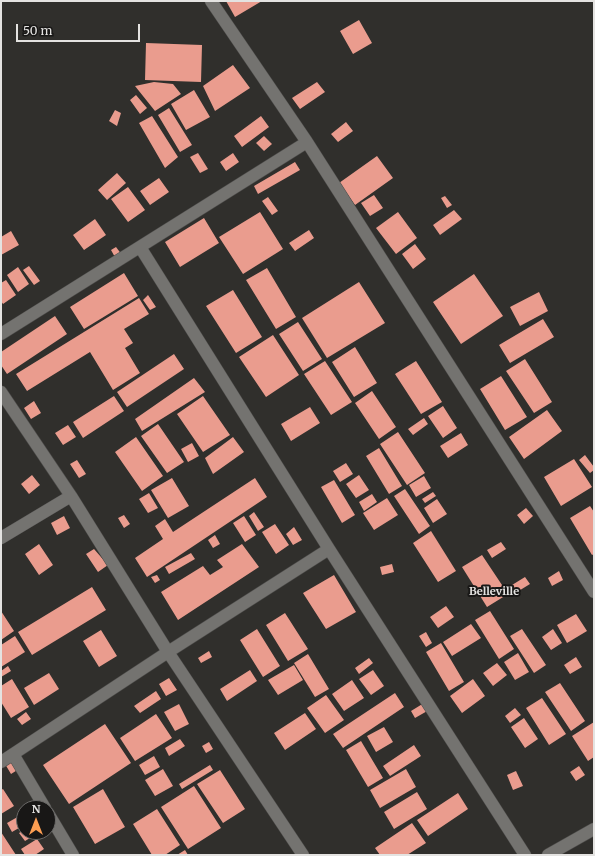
<!DOCTYPE html>
<html>
<head>
<meta charset="utf-8">
<style>
	body { margin:0 }
	#map { position:relative; width:595px; height:856px; overflow:hidden; background:#302f2c; font-family:Merriweather,serif }
	canvas { display:block }
	.frame { position:absolute; inset:0; border:2px solid #e4e3e1; pointer-events:none }
	.north { position:absolute; left:16px; top:800px; width:40px; height:40px; box-sizing:border-box; background:#181716; border:1px solid #6a6967; border-radius:50%; rotate:0deg; font-size:11px; font-weight:700; line-height:16px; text-align:center; color:#e4e3e1 }
	.north::after { content:''; display:block; margin:auto; width:14px; height:18px; background:#fc9e52; clip-path:polygon(50% 0,100% 100%,50% 72%,0 100%) }
	.scale { position:absolute; left:16px; top:24px; width:124px; height:18px; box-sizing:border-box; border:2px solid #e4e3e1; border-top:0; padding-left:5px; font-size:12px; line-height:14px; white-space:nowrap; color:#e4e3e1; -webkit-text-stroke:3px #181716; paint-order:stroke }
</style>
</head>
<body>
<div id="map">
<canvas width="595" height="856"></canvas>
<div class="frame"></div>
<div class="north">N</div>
<div class="scale">50 m</div>
</div>
<script>
const c = document.querySelector('canvas').getContext('2d');
c.lineJoin = 'round';
function fillPath(path, color) {
  c.fillStyle = color;
  c.fill(path, 'evenodd');
}
function shape(rows) {
  const path = new Path2D();
  for (const r of rows) {
    path.moveTo(r[0], r[1]);
    for (let i = 2; i < r.length; i += 2) path.lineTo(r[i], r[i + 1]);
  }
  return path;
}
function stroke(path, color, width, dash) {
  c.strokeStyle = color;
  c.lineWidth = width;
  c.lineCap = dash ? 'butt' : 'round';
  c.setLineDash(dash || []);
  c.stroke(path);
}
function write(font, color, halo, rows, align = 'center') {
  c.font = font + ' Merriweather,serif';
  c.lineWidth = 4;
  c.setLineDash([]);
  c.textBaseline = 'middle';
  c.strokeStyle = halo;
  c.fillStyle = color;
  for (const [text, x, y, turn = 0] of rows) {
    c.save();
    c.translate(x, y);
    c.rotate((+turn || 0) * Math.PI / 180);
    c.textAlign = isNaN(turn) ? turn : align;
    if (halo) c.strokeText(text, 0, 0);
    c.fillText(text, 0, 0);
    c.restore();
  }
}
const building = shape([
	[226,1,262,1,235,17],
	[359,20,372,43,353,54,340,31],
	[146,43,202,45,201,82,145,80],
	[233,65,250,88,215,111,203,86],
	[154,82,173,84,181,94,155,111,135,86],
	[317,82,325,92,300,109,292,98],
	[194,90,210,117,186,130,171,104],
	[136,95,147,108,140,114,130,100],
	[169,108,192,145,180,152,158,115],
	[115,110,121,113,117,126,109,121],
	[152,116,178,157,165,168,139,123],
	[261,116,269,127,242,147,234,136],
	[346,122,353,131,338,142,331,134],
	[264,136,272,144,264,151,256,143],
	[198,153,208,169,200,173,190,157],
	[233,153,239,162,226,171,220,162],
	[377,156,393,178,355,205,339,183],
	[295,162,300,170,258,194,254,186],
	[117,173,126,183,107,200,98,190],
	[159,178,169,192,150,205,140,191],
	[128,187,145,210,128,222,111,199],
	[374,195,383,208,370,216,361,203],
	[445,196,452,205,447,208,441,198],
	[268,197,278,211,272,215,262,201],
	[454,210,462,219,440,235,433,225],
	[260,212,283,249,243,274,219,237],
	[398,212,417,238,396,254,376,228],
	[204,218,219,243,180,267,165,242],
	[95,219,106,235,84,250,73,235],
	[309,230,314,238,295,251,289,243],
	[11,231,19,245,1,255,1,237],
	[415,244,426,259,413,269,402,254],
	[116,247,122,255,116,259,111,250],
	[29,266,40,281,34,285,23,270],
	[18,267,29,284,18,292,7,275],
	[267,268,296,317,276,329,246,280],
	[124,273,138,296,84,329,70,307],
	[474,274,503,316,461,344,433,302],
	[6,280,16,295,3,304,1,301,1,283],
	[359,282,385,323,327,358,302,318],
	[233,290,262,337,236,353,206,306],
	[539,292,548,311,520,326,510,307],
	[148,295,156,307,150,310,143,300],
	[139,298,149,314,124,329,133,343,125,348,140,373,113,390,90,352,27,391,16,374],
	[55,316,67,334,7,374,1,365,1,352],
	[543,319,554,337,510,363,499,345],
	[298,322,322,359,303,371,279,334],
	[273,335,299,375,266,397,239,357],
	[355,347,377,383,354,397,332,362],
	[174,354,184,369,127,407,117,392],
	[525,359,552,402,534,413,506,371],
	[325,361,352,402,331,415,304,374],
	[416,361,442,402,421,414,395,374],
	[501,376,527,417,505,430,480,389],
	[194,378,205,392,142,431,135,419],
	[372,391,396,427,379,439,355,403],
	[114,396,124,411,83,438,73,422],
	[203,396,230,435,203,452,177,414],
	[34,401,41,413,31,419,24,408],
	[443,406,457,428,443,438,428,416],
	[310,407,320,423,291,441,281,424],
	[547,410,562,431,524,459,509,437],
	[424,418,428,424,413,435,408,429],
	[158,424,184,462,167,473,141,436],
	[68,425,76,437,63,445,55,433],
	[398,432,425,473,407,485,380,444],
	[461,433,468,445,448,458,440,446],
	[136,437,163,476,142,491,115,452],
	[233,437,244,452,213,474,205,458],
	[192,443,199,456,188,462,181,449],
	[379,448,402,486,389,494,366,456],
	[585,455,594,467,594,470,590,473,579,460],
	[574,459,592,487,561,506,544,477],
	[77,460,86,474,79,478,70,464],
	[346,463,353,474,340,482,333,471],
	[32,475,40,485,29,494,21,484],
	[359,475,369,490,356,498,346,484],
	[424,476,431,488,416,497,409,485],
	[172,478,189,506,168,518,151,490],
	[255,478,267,497,147,577,135,558,163,539,155,526,165,519,173,532],
	[334,480,355,515,342,523,321,487],
	[405,489,430,526,419,534,394,496],
	[433,492,436,496,425,503,422,499],
	[149,493,158,508,148,513,139,499],
	[372,494,377,502,364,511,359,502],
	[387,498,398,515,374,530,363,513],
	[437,499,447,514,433,523,424,508],
	[590,506,594,512,594,554,592,555,570,518],
	[526,508,533,516,524,524,517,515],
	[254,512,264,527,258,531,249,516],
	[124,515,130,524,124,528,118,518],
	[64,516,70,528,57,535,51,523],
	[244,516,256,535,245,542,233,523],
	[275,524,289,545,276,554,262,532],
	[294,527,302,540,293,545,286,534],
	[431,531,456,571,438,582,413,543],
	[215,535,220,544,213,548,208,540],
	[501,542,506,549,492,558,487,550],
	[39,544,53,565,39,575,25,554],
	[242,544,259,567,178,620,161,592,203,566,210,575,223,567,217,560],
	[94,549,108,565,98,572,86,554],
	[191,553,195,559,169,574,165,567],
	[482,555,508,594,487,607,462,567],
	[392,564,394,572,382,575,380,567],
	[559,571,563,580,552,586,548,578],
	[157,575,160,580,155,583,151,577],
	[334,575,356,612,326,629,303,593],
	[525,577,530,584,517,592,512,585],
	[92,587,106,610,32,655,18,632],
	[446,606,454,617,438,628,430,617],
	[1,611,14,631,1,640],
	[490,611,514,649,499,659,475,620],
	[285,613,308,649,288,661,266,625],
	[576,614,587,631,567,643,557,625],
	[471,624,481,638,452,656,443,642],
	[257,629,280,666,263,677,240,640],
	[522,629,546,665,534,673,510,636],
	[553,629,562,643,551,650,542,637],
	[101,630,117,656,99,667,83,641],
	[426,632,432,643,426,647,419,636],
	[15,636,25,652,1,667,1,645],
	[441,643,464,682,449,691,426,652],
	[209,651,212,657,201,663,198,658],
	[518,653,529,672,515,680,504,662],
	[308,654,329,689,315,697,294,663],
	[576,657,582,667,570,674,564,665],
	[369,658,373,663,359,674,355,668],
	[497,663,507,675,493,686,483,673],
	[294,665,303,680,278,695,268,680],
	[8,666,11,671,1,677,1,671],
	[250,670,257,681,227,701,220,689],
	[373,670,384,686,371,695,359,679],
	[49,673,59,689,34,705,24,688],
	[169,678,177,690,166,696,159,684],
	[12,679,29,707,11,718,1,702,1,686],
	[473,679,485,696,462,713,450,696],
	[352,680,364,698,344,711,332,694],
	[560,683,585,721,571,731,545,692],
	[156,691,161,699,140,713,134,706],
	[395,693,404,707,343,748,333,734],
	[326,695,344,720,325,733,307,708],
	[542,698,566,734,549,745,526,708],
	[424,703,429,710,415,718,411,711],
	[179,704,189,724,175,731,164,712],
	[515,708,521,715,510,723,505,716],
	[26,712,31,719,22,725,17,719],
	[305,713,316,729,285,750,274,733],
	[156,714,172,738,135,761,120,738],
	[524,718,538,739,525,748,511,727],
	[594,722,594,757,588,761,572,736],
	[105,724,131,763,69,804,43,765],
	[384,727,393,742,376,752,367,736],
	[180,739,185,746,169,756,165,748],
	[361,741,383,778,368,787,346,750],
	[209,742,213,749,206,753,202,746],
	[414,745,421,756,390,776,383,766],
	[154,756,160,767,145,775,139,765],
	[13,759,19,769,11,774,5,764],
	[210,765,213,770,182,789,179,784],
	[579,766,585,775,576,781,570,772],
	[163,769,173,786,155,796,145,780],
	[406,769,416,787,380,808,370,790],
	[220,770,245,809,223,823,197,784],
	[516,771,523,786,513,790,507,775],
	[194,786,221,828,188,849,161,807],
	[3,789,14,806,1,814,1,790],
	[103,789,125,827,95,844,73,807],
	[417,792,427,809,394,829,384,812],
	[458,793,468,809,428,836,417,820],
	[157,809,180,845,165,855,152,855,133,824],
	[21,815,24,820,24,825,12,832,7,823],
	[412,823,426,843,407,855,380,855,375,848],
	[24,830,24,832,33,832,35,835,25,841,19,833],
	[1,832,16,855,1,855],
	[37,839,44,849,35,855,25,855,21,849],
	[185,850,188,855,177,855]
]);
const minor = shape([
	[211,1,307,142,594,592],
	[140,247,329,549,525,855],
	[1,334,307,142],
	[1,392,71,496,168,652,303,855],
	[1,538,71,496],
	[13,754,45,808],
	[1,762,168,652,329,549],
	[48,813,73,855],
	[548,855,594,829]
]);
const neighbourhoodNames = [
	["Belleville",494,592]
];
fillPath(building, '#ea9c8e');
stroke(minor, '#4d4c4a', 13);
stroke(minor, '#747370', 12);
write('bold 11px', '#e4e3e1', '#181716', neighbourhoodNames);
</script>
</body>
</html>
